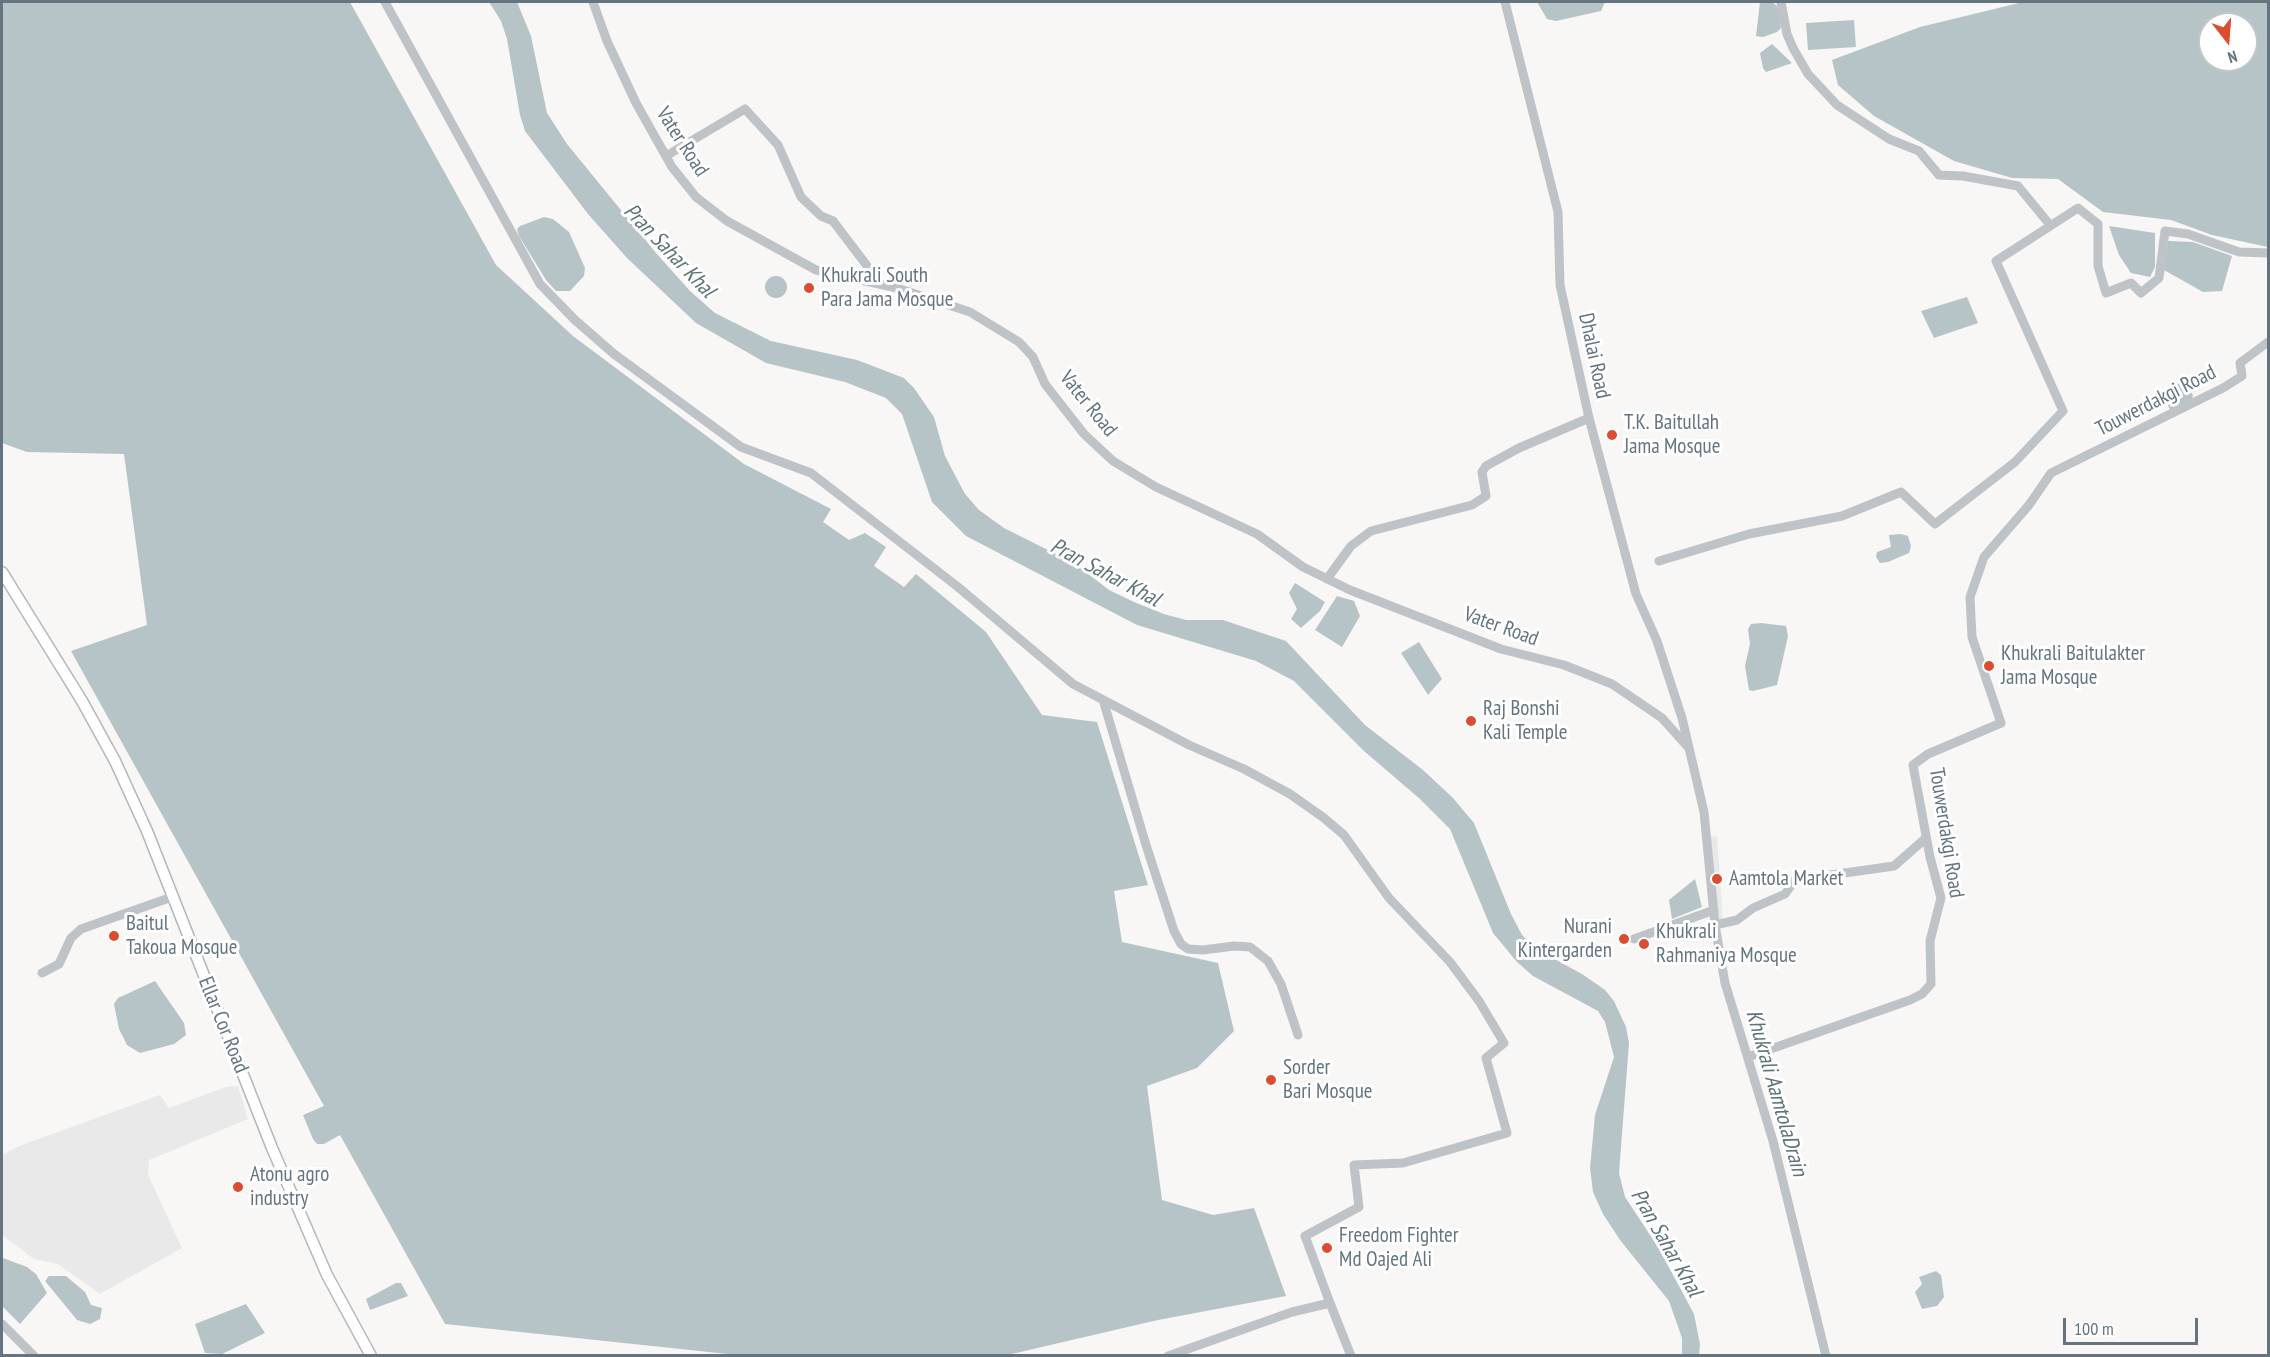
<!DOCTYPE html>
<html>
<head>
<meta charset="utf-8">
<style>
	body { margin:0 }
	#map { position:relative; width:2270px; height:1357px; overflow:hidden; background:#f8f7f5; font-family:"PT Sans Narrow",sans-serif }
	canvas { display:block }
	.frame { position:absolute; inset:0; border:3px solid #64757f; pointer-events:none }
	.north { position:absolute; left:2198px; top:12px; width:60px; height:60px; box-sizing:border-box; background:#fff; border:2px solid #c1c8cc; border-radius:50%; rotate:163deg; font-size:16px; font-weight:700; line-height:24px; text-align:center; color:#64757f }
	.north::after { content:''; display:block; margin:auto; width:21px; height:27px; background:#db4d31; clip-path:polygon(50% 0,100% 100%,50% 72%,0 100%) }
	.scale { position:absolute; left:2063px; top:1318px; width:135px; height:27px; box-sizing:border-box; border:3px solid #64757f; border-top:0; padding-left:8px; font-size:18px; line-height:21px; white-space:nowrap; color:#64757f; -webkit-text-stroke:4px #fff; paint-order:stroke }
</style>
</head>
<body>
<div id="map">
<canvas width="2270" height="1357"></canvas>
<div class="frame"></div>
<div class="north">N</div>
<div class="scale">100 m</div>
</div>
<script>
const c = document.querySelector('canvas').getContext('2d');
c.lineJoin = 'round';
function fillPath(path, color) {
  c.fillStyle = color;
  c.fill(path, 'evenodd');
}
function shape(rows) {
  const path = new Path2D();
  for (const r of rows) {
    if (r.length === 3) {
      path.moveTo(r[0] + r[2], r[1]);
      path.arc(r[0], r[1], r[2], 0, 2 * Math.PI);
      continue;
    }
    path.moveTo(r[0], r[1]);
    for (let i = 2; i < r.length; i += 2) path.lineTo(r[i], r[i + 1]);
  }
  return path;
}
function stroke(path, color, width, dash) {
  c.strokeStyle = color;
  c.lineWidth = width;
  c.lineCap = dash ? 'butt' : 'round';
  c.setLineDash(dash || []);
  c.stroke(path);
}
function write(font, color, halo, rows, align = 'center') {
  c.font = font + ' "PT Sans Narrow",sans-serif';
  c.lineWidth = 6;
  c.setLineDash([]);
  c.textBaseline = 'middle';
  c.strokeStyle = halo;
  c.fillStyle = color;
  for (const [text, x, y, turn = 0] of rows) {
    c.save();
    c.translate(x, y);
    c.rotate((+turn || 0) * Math.PI / 180);
    c.textAlign = isNaN(turn) ? turn : align;
    if (halo) c.strokeText(text, 0, 0);
    c.fillText(text, 0, 0);
    c.restore();
  }
}
const built = shape([
	[1717,836,1723,922,1716,922,1710,837],
	[238,1086,248,1119,149,1160,148,1175,182,1248,100,1294,58,1264,34,1259,2,1235,2,1156,4,1154,19,1146,160,1095,169,1108,226,1087]
]);
const water = shape([
	[2,2,350,2,496,265,573,336,744,464,831,509,823,522,849,540,865,533,886,547,874,566,904,587,916,574,986,632,1042,715,1097,722,1148,885,1114,891,1122,942,1218,963,1234,1031,1197,1068,1147,1086,1162,1200,1213,1215,1254,1208,1286,1296,1158,1320,1003,1356,737,1355,445,1324,340,1135,324,1144,317,1144,313,1139,303,1115,324,1106,71,651,147,625,124,454,27,452,2,443],
	[489,2,517,2,531,36,547,113,567,144,656,253,690,291,715,313,771,341,857,360,904,378,914,388,934,417,945,456,965,494,979,510,1004,528,1074,563,1109,590,1134,602,1164,614,1186,620,1223,620,1286,641,1365,725,1423,770,1453,798,1474,823,1511,914,1522,935,1536,949,1582,974,1605,990,1614,1001,1626,1027,1629,1043,1619,1173,1625,1197,1658,1247,1694,1314,1700,1344,1699,1355,1682,1355,1682,1338,1669,1301,1620,1240,1603,1214,1593,1192,1590,1168,1595,1115,1614,1057,1605,1022,1598,1011,1533,976,1517,962,1493,933,1450,829,1420,799,1364,751,1294,681,1256,661,1137,625,966,536,932,502,902,414,886,398,845,382,766,363,696,323,627,258,588,214,525,131,520,115,507,39,501,21],
	[1537,2,1605,2,1601,11,1556,21,1547,19],
	[1760,2,1772,2,1777,6,1780,16,1781,28,1777,32,1763,37,1756,36],
	[2023,2,2268,2,2268,247,2212,235,2171,220,2103,212,2058,179,2012,178,1954,161,1874,116,1838,85,1832,60,1920,27],
	[2210,24,2246,24,2246,60,2210,60],
	[1854,20,1856,47,1808,50,1806,23],
	[1772,44,1792,63,1766,72,1763,68,1760,53],
	[544,217,553,219,569,232,585,268,584,276,570,291,556,291,546,280,519,236,517,229,520,226],
	[2109,226,2155,233,2155,267,2150,277,2131,273,2119,255],
	[2168,241,2193,242,2232,256,2222,291,2203,292,2164,270],
	[776,287,11],
	[1967,297,1978,323,1934,338,1921,311],
	[2174,383,2185,385,2193,395,2192,399,2170,410,2162,391],
	[1901,534,1908,536,1911,546,1909,553,1888,562,1880,563,1876,557,1877,552,1891,547,1889,535],
	[1295,583,1325,602,1320,611,1301,628,1291,619,1297,609,1289,593],
	[1337,596,1354,601,1360,616,1342,647,1315,630],
	[1761,623,1786,626,1788,636,1777,685,1753,691,1749,690,1745,666,1750,644,1748,629,1751,624],
	[1419,642,1442,679,1428,695,1401,653],
	[1695,879,1702,907,1672,919,1669,900],
	[155,981,184,1023,186,1035,174,1044,140,1053,127,1045,119,1029,114,1004,118,998],
	[3,1258,27,1267,36,1274,47,1293,20,1324,2,1306],
	[1936,1271,1941,1275,1944,1297,1937,1306,1922,1309,1915,1292,1922,1284,1919,1277],
	[49,1276,66,1276,85,1292,91,1305,102,1308,100,1319,90,1324,77,1320,45,1281],
	[396,1283,401,1283,408,1296,370,1310,366,1299],
	[246,1304,265,1333,222,1354,205,1353,195,1324]
]);
const minor = shape([
	[385,2,540,284,575,320,614,354,741,447,811,473,958,587,1073,684,1189,745,1244,769,1290,794,1324,818,1344,835,1389,898,1450,962,1479,1001,1504,1043,1486,1058,1507,1133,1403,1163,1354,1165,1359,1207,1305,1236,1330,1303],
	[593,2,607,41,636,103,672,167,696,197,727,221,816,270,897,288,970,312,1019,342,1033,357,1045,384,1084,434,1113,461,1156,487,1257,534,1303,567,1350,590,1501,649,1564,665,1612,684,1662,718,1687,746],
	[1505,2,1558,212,1560,285,1589,418,1636,594,1657,641,1682,718,1704,812,1715,925,1725,983,1773,1141,1826,1356],
	[1781,2,1787,34,1793,48,1808,74,1837,105,1889,139,1919,151,1939,175,1963,176,2018,186,2050,225],
	[666,156,745,109,778,145,801,197,821,216,833,221,868,267,877,283],
	[1659,561,1749,534,1842,516,1901,492,1935,524,2015,462,2063,411,1996,261,2078,208,2098,224,2098,266,2106,293,2131,283,2141,293,2159,278,2165,231,2188,234,2239,252,2268,253],
	[1327,579,1351,546,1371,531,1472,505,1486,496,1482,472,1486,466,1519,448,1589,418],
	[1104,703,1146,845,1174,931,1181,944,1188,949,1203,950,1234,946,1250,947,1268,961,1281,984,1298,1035],
	[1715,925,1737,920,1753,908,1785,894,1795,880,1894,866,1926,838],
	[1634,939,1714,910],
	[42,973,59,964,71,938,81,929,172,897],
	[1748,1057,1910,1000,1922,994,1931,984,1930,941,1941,898,1930,857,1913,765,1928,754,2001,723,1972,637,1970,597,1984,557,2029,505,2051,473,2223,388,2242,376,2240,363,2268,342],
	[2,1324,34,1356],
	[1168,1356,1292,1312,1330,1303,1351,1356]
]);
const major = shape([
	[2,572,82,701,115,761,147,831,272,1148,327,1275,371,1356]
]);
const markers = [
	[809,288,6,"#db4d31"],
	[1612,435,6,"#db4d31"],
	[1989,666,6,"#db4d31"],
	[1471,721,6,"#db4d31"],
	[1717,879,6,"#db4d31"],
	[114,936,6,"#db4d31"],
	[1624,939,6,"#db4d31"],
	[1644,944,6,"#db4d31"],
	[1271,1080,6,"#db4d31"],
	[238,1187,6,"#db4d31"],
	[1327,1248,6,"#db4d31"]
];
const streetNames = [
	["Vater Road",682,142,57],
	["Dhalai Road",1594,356,78],
	["Touwerdakgi Road",2156,401,-27],
	["Vater Road",1088,404,51],
	["Vater Road",1501,627,20],
	["Touwerdakgi Road",1946,833,81],
	["Ellar Cor Road",223,1025,68]
];
const poiNames = [
	["Khukrali South",821,276],
	["Para Jama Mosque",821,300],
	["T.K. Baitullah",1624,423],
	["Jama Mosque",1624,447],
	["Khukrali Baitulakter",2001,654],
	["Jama Mosque",2001,678],
	["Raj Bonshi",1483,709],
	["Kali Temple",1483,733],
	["Aamtola Market",1729,879],
	["Baitul",126,924],
	["Takoua Mosque",126,948],
	["Nurani",1612,927,"right"],
	["Kintergarden",1612,951,"right"],
	["Khukrali",1656,932],
	["Rahmaniya Mosque",1656,956],
	["Sorder",1283,1068],
	["Bari Mosque",1283,1092],
	["Atonu agro",250,1175],
	["industry",250,1199],
	["Freedom Fighter",1339,1236],
	["Md Oajed Ali",1339,1260]
];
const waterNames = [
	["Pran Sahar Khal",669,251,46],
	["Pran Sahar Khal",1105,573,28],
	["Khukrali AamtolaDrain",1776,1093,74],
	["Pran Sahar Khal",1666,1243,60]
];
fillPath(built, '#e8e9e8');
fillPath(water, '#b6c4c7');
stroke(major, '#b2b8bb', 13);
stroke(minor, '#bec3c7', 9);
stroke(major, '#fff', 10);
for (const [x, y, r, color] of markers) {
  const dot = new Path2D();
  dot.arc(x, y, r, 0, 2 * Math.PI);
  c.fillStyle = color;
  c.fill(dot);
  stroke(dot, '#fff', 2);
}
write('21px', '#64757f', '#fff', streetNames);
write('21px', '#64757f', '#fff', poiNames, 'left');
write('italic 22px', '#5e7479', '#fff', waterNames);
</script>
</body>
</html>
